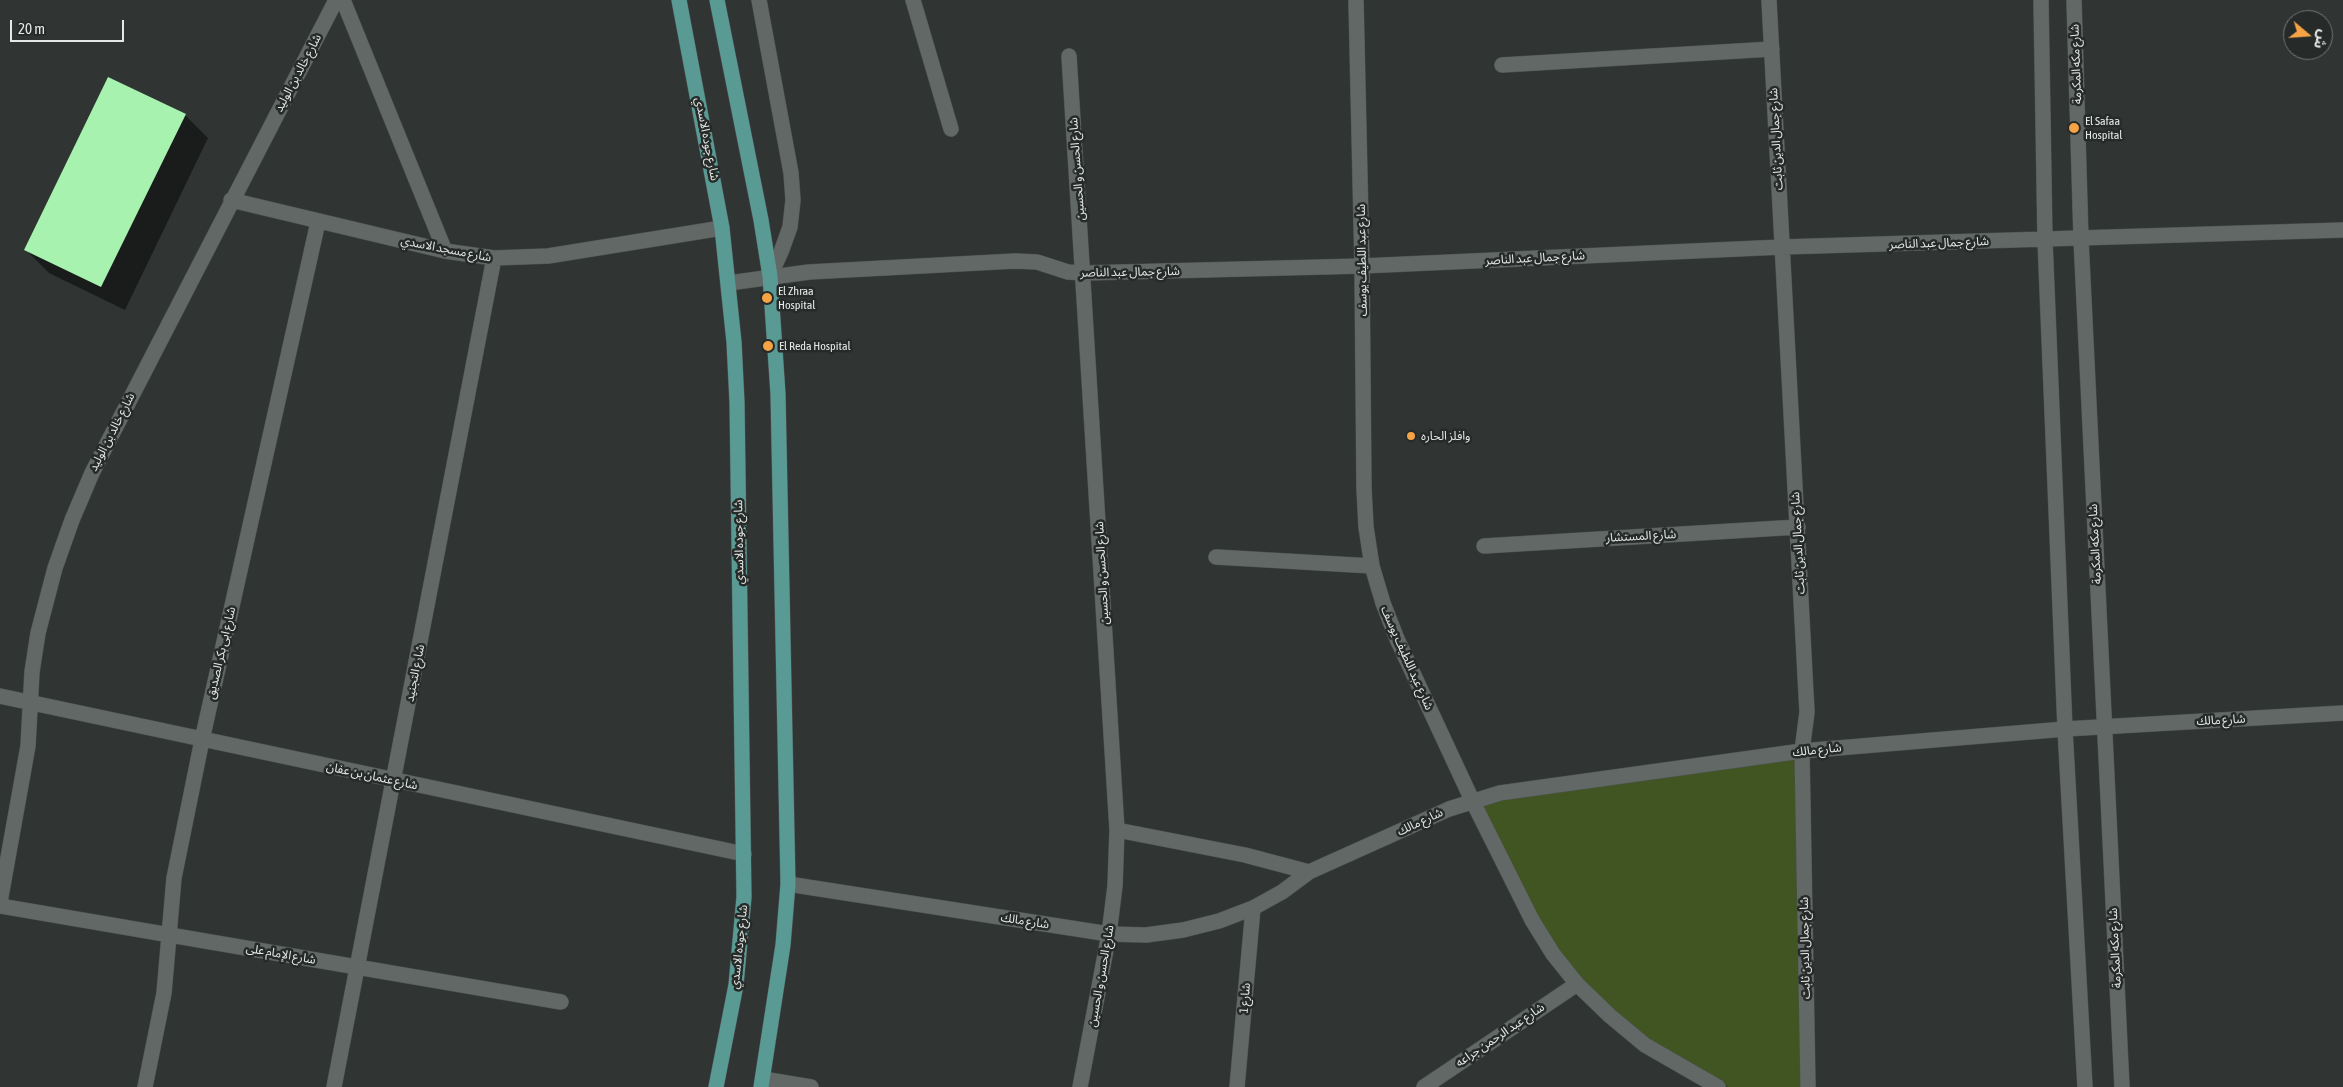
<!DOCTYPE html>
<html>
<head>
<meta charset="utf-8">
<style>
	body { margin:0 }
	#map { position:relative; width:2343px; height:1087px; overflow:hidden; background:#303533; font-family:"Asap Condensed","Noto Sans Arabic",sans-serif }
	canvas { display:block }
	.north { position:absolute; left:2283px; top:10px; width:50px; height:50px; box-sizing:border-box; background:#262b29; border:1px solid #727775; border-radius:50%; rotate:108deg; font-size:14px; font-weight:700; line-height:20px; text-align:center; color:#e5e8e6 }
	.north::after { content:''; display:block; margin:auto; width:18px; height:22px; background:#f5a345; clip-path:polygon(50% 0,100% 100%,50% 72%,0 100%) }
	.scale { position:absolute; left:10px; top:20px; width:114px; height:22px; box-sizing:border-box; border:2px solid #e5e8e6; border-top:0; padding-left:6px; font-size:15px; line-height:18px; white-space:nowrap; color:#e5e8e6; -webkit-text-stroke:4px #262b29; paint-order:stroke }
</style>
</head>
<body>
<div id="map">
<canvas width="2343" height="1087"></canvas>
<div class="north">ش</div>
<div class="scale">20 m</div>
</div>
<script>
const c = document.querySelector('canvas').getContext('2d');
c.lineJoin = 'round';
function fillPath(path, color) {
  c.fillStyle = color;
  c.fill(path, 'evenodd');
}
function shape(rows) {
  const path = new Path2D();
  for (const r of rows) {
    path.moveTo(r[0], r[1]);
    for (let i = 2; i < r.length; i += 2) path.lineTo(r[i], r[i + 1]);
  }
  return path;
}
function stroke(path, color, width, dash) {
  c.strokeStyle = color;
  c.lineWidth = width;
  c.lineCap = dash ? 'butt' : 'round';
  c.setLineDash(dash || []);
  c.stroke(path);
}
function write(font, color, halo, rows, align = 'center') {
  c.font = font + ' "Asap Condensed","Noto Sans Arabic",sans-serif';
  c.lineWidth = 5;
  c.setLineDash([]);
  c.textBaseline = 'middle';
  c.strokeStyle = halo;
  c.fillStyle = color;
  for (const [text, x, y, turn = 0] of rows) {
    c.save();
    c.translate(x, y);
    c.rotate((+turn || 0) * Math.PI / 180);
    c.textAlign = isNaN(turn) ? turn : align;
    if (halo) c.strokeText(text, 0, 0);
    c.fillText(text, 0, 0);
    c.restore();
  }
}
const green = shape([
	[1800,752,1805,1087,1728,1087,1647,1040,1584,987,1534,919,1476,802]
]);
const shadow = shape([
	[185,115,208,138,125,310,49,273,26,250]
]);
const building = shape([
	[108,77,186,114,101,287,24,250]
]);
const minor = shape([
	[343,0,445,251],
	[759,0,791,173,793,200,790,227,781,252,770,276],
	[913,0,951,129],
	[1356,0,1362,266,1364,489,1366,527,1372,566,1383,603,1397,639,1472,800,1532,920,1553,954,1577,984,1609,1015,1645,1045,1718,1087],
	[1769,0,1807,712,1802,751,1808,1087],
	[2041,0,2045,240,2065,729,2085,1087],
	[2074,0,2081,239,2122,1087],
	[1069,56,1117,830,1115,886,1109,934,1080,1087],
	[1502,65,1772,49],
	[231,200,445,251,494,258,548,256,722,228],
	[729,283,809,272,1015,261,1037,262,1068,272,1084,273,1362,266,1782,247,2343,230],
	[1484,546,1798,527],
	[1216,557,1372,566],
	[0,696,744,854],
	[1117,830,1245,855,1309,872],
	[788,884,1109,934,1146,935,1183,930,1219,921,1253,908,1282,892,1309,872,1449,809,1500,793,1802,751,2065,729,2343,713],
	[0,902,28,746,32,672,38,633,55,568,72,520,92,473,336,0],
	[0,906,561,1002],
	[763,1079,811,1087],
	[145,1087,164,993,174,878,202,740,318,222],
	[334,1087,494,258],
	[1237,1087,1253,908],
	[1424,1087,1577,984]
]);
const major = shape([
	[679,0,722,228,734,342,737,402,744,897,736,985,716,1087],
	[717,0,761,220,770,276,778,394,788,884,783,945,761,1087]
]);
const markers = [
	[2074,128,6,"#f5a345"],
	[767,298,6,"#f5a345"],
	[768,346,6,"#f5a345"],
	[1411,436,5,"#f5a345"]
];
const streetNames = [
	["شارع مكه المكرمة",2076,64,-92],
	["شارع خالد بن الوليد",298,73,-62],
	["شارع جوده الاسدي",707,139,79],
	["شارع جمال الدين ثابت",1776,139,-93],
	["شارع الحسن و الحسين",1077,169,-94],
	["شارع جمال عبد الناصر",1939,243,-2],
	["شارع مسجد الاسدي",446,249,11],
	["شارع جمال عبد الناصر",1535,258,-3],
	["شارع عبد اللطيف يوسف",1362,260,-91],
	["شارع جمال عبد الناصر",1130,272,-1],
	["شارع خالد بن الوليد",112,432,-63],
	["شارع المستشار",1641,536,-3],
	["شارع جوده الاسدي",739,542,-91],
	["شارع جمال الدين ثابت",1798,543,-93],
	["شارع مكه المكرمة",2095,544,-93],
	["شارع الحسن و الحسين",1102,573,-93],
	["شارع ابى بكر الصديق",221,653,-77],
	["شارع عبد اللطيف يوسف",1407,658,66],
	["شارع التجنيد",415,673,-79],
	["شارع مالك",2221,720,-3],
	["شارع مالك",1817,750,-6],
	["شارع عثمان بن عفان",372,776,12],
	["شارع مالك",1420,822,-25],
	["شارع مالك",1025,921,9],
	["شارع جوده الاسدي",739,947,-84],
	["شارع جمال الدين ثابت",1805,948,-91],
	["شارع مكه المكرمة",2115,948,-93],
	["شارع الإمام على",281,954,10],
	["شارع الحسن و الحسين",1101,976,-80],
	["شارع 1",1245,998,-85],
	["شارع عبد الرحمن جراعه",1500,1035,-34]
];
const poiNames = [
	["El Safaa",2085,121],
	["Hospital",2085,135],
	["El Zhraa",778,291],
	["Hospital",778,305],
	["El Reda Hospital",779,346],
	["وافلز الحاره",1421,436]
];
fillPath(green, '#415522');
fillPath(shadow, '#0007');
fillPath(building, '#a7f2af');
stroke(minor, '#4d514f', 16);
stroke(major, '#4d514f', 16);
stroke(minor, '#626865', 15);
stroke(major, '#5a9a94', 15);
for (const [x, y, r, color] of markers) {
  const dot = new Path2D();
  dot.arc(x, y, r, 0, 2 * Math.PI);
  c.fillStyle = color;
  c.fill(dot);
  stroke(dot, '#262b29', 2);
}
write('12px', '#e5e8e6', '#262b29', streetNames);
write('12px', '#e5e8e6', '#262b29', poiNames, 'left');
</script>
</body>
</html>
